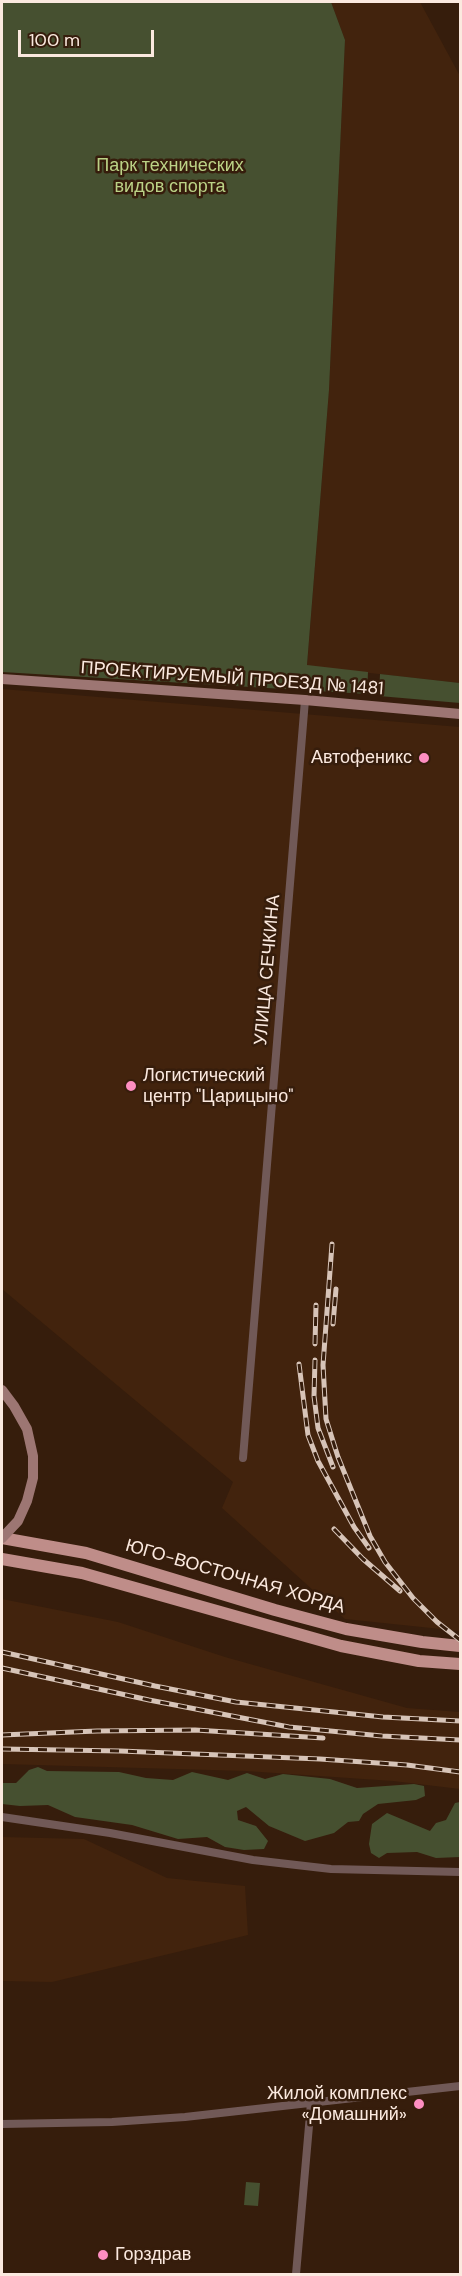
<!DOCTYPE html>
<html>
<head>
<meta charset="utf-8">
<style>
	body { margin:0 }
	#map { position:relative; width:462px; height:2276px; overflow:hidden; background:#361d0c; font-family:"DM Sans",sans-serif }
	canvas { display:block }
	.frame { position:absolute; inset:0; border:3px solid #fbe9df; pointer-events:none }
	.scale { position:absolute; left:18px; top:30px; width:136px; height:27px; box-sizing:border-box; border:3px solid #fbe9df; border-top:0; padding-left:8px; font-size:18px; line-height:21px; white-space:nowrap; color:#fbe9df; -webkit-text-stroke:4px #361d0c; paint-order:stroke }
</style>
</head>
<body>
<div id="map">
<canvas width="462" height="2276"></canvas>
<div class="frame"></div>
<div class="scale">100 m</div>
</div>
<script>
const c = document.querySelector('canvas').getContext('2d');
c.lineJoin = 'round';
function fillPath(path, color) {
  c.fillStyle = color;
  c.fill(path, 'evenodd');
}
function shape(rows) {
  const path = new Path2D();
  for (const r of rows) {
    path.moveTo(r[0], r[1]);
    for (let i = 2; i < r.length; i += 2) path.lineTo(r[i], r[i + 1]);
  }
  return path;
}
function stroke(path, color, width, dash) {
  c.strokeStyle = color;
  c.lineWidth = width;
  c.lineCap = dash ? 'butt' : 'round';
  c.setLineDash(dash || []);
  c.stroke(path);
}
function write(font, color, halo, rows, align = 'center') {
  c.font = font + ' "DM Sans",sans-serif';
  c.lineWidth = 5;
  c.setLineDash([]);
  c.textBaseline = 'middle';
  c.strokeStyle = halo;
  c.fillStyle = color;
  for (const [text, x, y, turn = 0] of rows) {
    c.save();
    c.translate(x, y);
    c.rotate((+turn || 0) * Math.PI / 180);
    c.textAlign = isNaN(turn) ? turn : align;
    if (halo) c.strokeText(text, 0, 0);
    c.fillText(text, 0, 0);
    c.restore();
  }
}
const built = shape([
	[331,2,420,2,460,76,460,683,307,666,329,390,345,40],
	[2,689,460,727,460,1631,345,1619,222,1508,233,1482,2,1289],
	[2,1599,118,1622,225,1657,407,1708,460,1712,460,1789,393,1781,246,1771,2,1764],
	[2,1837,84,1839,167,1878,245,1886,248,1935,52,1982,2,1981]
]);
const green = shape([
	[2,2,331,2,345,40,329,390,307,665,368,672,367,694,2,672],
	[380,674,460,683,460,703,379,696],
	[38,1767,47,1771,119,1772,146,1778,173,1780,192,1772,228,1780,247,1773,265,1779,283,1774,330,1779,357,1788,414,1784,424,1786,425,1796,416,1800,378,1804,363,1814,359,1821,348,1822,334,1833,305,1841,269,1826,246,1807,237,1811,238,1820,256,1826,268,1841,264,1849,244,1850,225,1847,207,1837,178,1839,132,1825,75,1817,48,1805,20,1806,2,1804,2,1783,16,1783,29,1770],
	[460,1802,460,1857,436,1858,417,1852,387,1853,379,1858,371,1853,369,1844,372,1824,387,1813,430,1831,436,1823,446,1820,455,1803],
	[246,2182,260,2183,258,2206,244,2205]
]);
const street = shape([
	[243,1458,305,700],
	[2,1817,110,1833,253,1860,331,1869,460,1872],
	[2,2124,112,2122,185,2117,460,2086],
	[296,2274,311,2103]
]);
const secondary = shape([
	[2,679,305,700,460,714]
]);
const primary = shape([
	[2,1538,86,1553,275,1610,346,1629,422,1642,460,1646],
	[2,1559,82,1573,341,1646,419,1661,460,1664]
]);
const rail = shape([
	[332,1244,323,1365,326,1419,338,1457,370,1536,385,1562,413,1598,437,1622,460,1640],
	[333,1324,336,1289],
	[315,1344,316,1305],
	[315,1360,314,1396,318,1428,333,1467],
	[299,1364,308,1435,318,1461,354,1527,369,1548],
	[334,1529,363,1559,400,1591],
	[2,1652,155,1686,236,1702,383,1717,460,1721],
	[2,1668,149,1700,289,1727,382,1736,460,1740],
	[2,1735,97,1731,195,1730,323,1738],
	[2,1749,120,1751,320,1759,407,1765,460,1772]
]);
const secondaryBridge = shape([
	[2,1390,14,1406,27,1429,33,1456,33,1478,27,1501,18,1521,2,1538]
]);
const markers = [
	[424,758,6,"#fd8ec1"],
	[131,1086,6,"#fd8ec1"],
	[419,2104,6,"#fd8ec1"],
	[103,2255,6,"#fd8ec1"]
];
const parkNames = [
	["Парк технических",170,166],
	["видов спорта",170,187]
];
const streetNames = [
	["ПРОЕКТИРУЕМЫЙ ПРОЕЗД № 1481",232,679,4],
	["УЛИЦА СЕЧКИНА",268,970,-85],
	["ЮГО-ВОСТОЧНАЯ ХОРДА",235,1577,16]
];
const poiNames = [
	["Автофеникс",412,758],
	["Логистический",143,1076,"left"],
	["центр \"Царицыно\"",143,1097,"left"],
	["Жилой комплекс",407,2094],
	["«Домашний»",407,2115],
	["Горздрав",115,2255,"left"]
];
fillPath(built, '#42230d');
fillPath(green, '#465030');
stroke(street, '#715957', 8);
stroke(secondary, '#9d7673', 10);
stroke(primary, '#bf8d89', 12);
stroke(rail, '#d7c4b8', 5);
stroke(rail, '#361d0c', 3, [9]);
stroke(secondaryBridge, '#9d7673', 10);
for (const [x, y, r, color] of markers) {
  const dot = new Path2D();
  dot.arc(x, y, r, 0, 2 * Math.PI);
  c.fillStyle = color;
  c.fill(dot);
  stroke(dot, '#361d0c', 2);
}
write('18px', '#bbd286', '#361d0c', parkNames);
write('18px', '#fbe9df', '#361d0c', streetNames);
write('18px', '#fbe9df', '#361d0c', poiNames, 'right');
</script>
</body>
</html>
